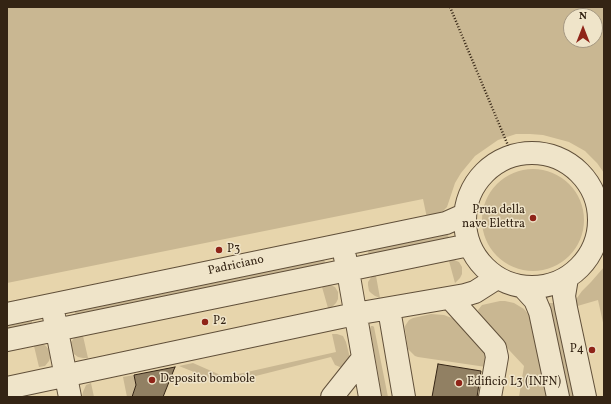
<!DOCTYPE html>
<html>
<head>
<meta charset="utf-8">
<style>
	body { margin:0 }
	#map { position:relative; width:611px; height:404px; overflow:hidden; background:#e7d5ac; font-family:Vollkorn,serif }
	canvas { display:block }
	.frame { position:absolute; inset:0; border:8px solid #342414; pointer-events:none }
	.north { position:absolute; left:563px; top:8px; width:40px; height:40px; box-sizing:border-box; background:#efe4c9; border:1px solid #a49781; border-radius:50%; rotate:0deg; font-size:11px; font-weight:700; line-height:16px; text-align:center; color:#342414 }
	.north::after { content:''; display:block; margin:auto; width:14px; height:18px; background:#8f2418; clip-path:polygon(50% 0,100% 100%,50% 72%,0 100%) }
</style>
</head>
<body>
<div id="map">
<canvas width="611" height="404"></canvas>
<div class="frame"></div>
<div class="north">N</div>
</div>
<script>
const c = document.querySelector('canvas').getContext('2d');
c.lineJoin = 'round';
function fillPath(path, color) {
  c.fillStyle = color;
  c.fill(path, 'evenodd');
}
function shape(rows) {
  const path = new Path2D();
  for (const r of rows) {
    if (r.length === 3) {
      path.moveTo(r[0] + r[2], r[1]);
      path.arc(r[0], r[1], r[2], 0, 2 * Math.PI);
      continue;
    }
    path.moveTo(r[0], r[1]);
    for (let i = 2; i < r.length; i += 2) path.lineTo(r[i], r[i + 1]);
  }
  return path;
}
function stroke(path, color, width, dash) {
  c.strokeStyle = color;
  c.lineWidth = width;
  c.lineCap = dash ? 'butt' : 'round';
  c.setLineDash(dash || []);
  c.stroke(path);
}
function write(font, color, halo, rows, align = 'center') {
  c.font = font + ' Vollkorn,serif';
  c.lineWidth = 3;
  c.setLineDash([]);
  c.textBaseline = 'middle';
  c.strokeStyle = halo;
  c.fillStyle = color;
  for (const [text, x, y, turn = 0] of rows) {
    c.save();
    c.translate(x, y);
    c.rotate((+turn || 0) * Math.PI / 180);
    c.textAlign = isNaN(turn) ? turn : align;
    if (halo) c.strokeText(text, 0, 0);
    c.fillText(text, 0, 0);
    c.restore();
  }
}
const green = shape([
	[7,7,604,7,604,173,597,163,585,151,569,142,543,135,530,134,516,134,498,140,475,156,461,173,455,183,447,207,442,212,436,216,427,218,423,199,7,283],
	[571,16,595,16,595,40,571,40],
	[533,220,51],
	[446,233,448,235,449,238,369,255,368,253,369,250],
	[452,259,459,262,462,267,462,274,460,278,455,283,449,261,376,276,380,298,375,296,371,293,369,291,368,285,368,282,372,276],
	[324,260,325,262,324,265,76,315,75,313,75,310],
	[604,267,604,327,598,300,574,307,577,298,582,291,591,282],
	[328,284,335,287,338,292,338,299,336,303,331,308,328,308,322,287,83,336,88,358,83,358,78,357,74,354,71,346,71,342,75,337],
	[500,301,505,301,514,303,524,309,529,315,533,322,549,397,519,397,524,366,481,320,479,315,478,310,482,305],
	[549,303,553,303,555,305,575,397,567,397,548,305],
	[431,314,444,315,457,320,486,350,486,367,418,357,415,356,408,349,405,329,405,326,409,320,413,318],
	[31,319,32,320,32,324,7,331,7,322],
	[371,326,373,326,374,327,388,397,382,397,370,328],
	[332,334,337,334,343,336,346,342,350,358,344,367,340,367,335,365,331,357,224,384,179,366,193,363,225,377,336,352],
	[39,342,46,346,50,351,50,358,49,361,45,366,39,367,34,346,7,352,7,349],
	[134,375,136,385,132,397,127,397,123,377],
	[91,383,94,397,82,397,83,392,86,385]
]);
const building = shape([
	[438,364,481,371,477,397,432,397,438,364],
	[175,367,163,397,132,397,136,385,134,375,175,367]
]);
const path = shape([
	[450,7,512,155]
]);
const minor = shape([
	[532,220,67],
	[345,257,348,271,370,397],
	[567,278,564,296,566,308,585,397],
	[524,288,535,300,540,312,558,397],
	[450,298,495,348,497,357,490,397],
	[389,309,404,397],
	[7,314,446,223,464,215],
	[54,316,70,397],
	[7,340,469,245],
	[7,388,355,314,465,295,475,292,497,278],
	[332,397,363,358]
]);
const markers = [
	[533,218,4,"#8f2418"],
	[219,250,4,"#8f2418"],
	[205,322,4,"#8f2418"],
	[592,350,4,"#8f2418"],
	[152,380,4,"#8f2418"],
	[459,383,4,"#8f2418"]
];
const poiNames = [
	["Prua della",525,211,"right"],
	["nave Elettra",525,225,"right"],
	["P3",227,250],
	["P2",213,322],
	["P4",584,350,"right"],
	["Deposito bombole",160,380],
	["Edificio L3 (INFN)",467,383]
];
const streetNames = [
	["Padriciano",236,266,-12]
];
fillPath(green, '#c9b792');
fillPath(building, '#918063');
stroke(building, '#342414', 1);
stroke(minor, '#61503a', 24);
stroke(path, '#342414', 2.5, [1, 2]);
stroke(minor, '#efe4c9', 22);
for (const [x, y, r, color] of markers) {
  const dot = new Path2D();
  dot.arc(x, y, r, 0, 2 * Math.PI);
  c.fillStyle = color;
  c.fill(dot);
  stroke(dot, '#efe4c9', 1.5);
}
write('12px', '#342414', '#efe4c9', poiNames, 'left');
write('12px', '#342414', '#efe4c9', streetNames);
</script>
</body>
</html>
